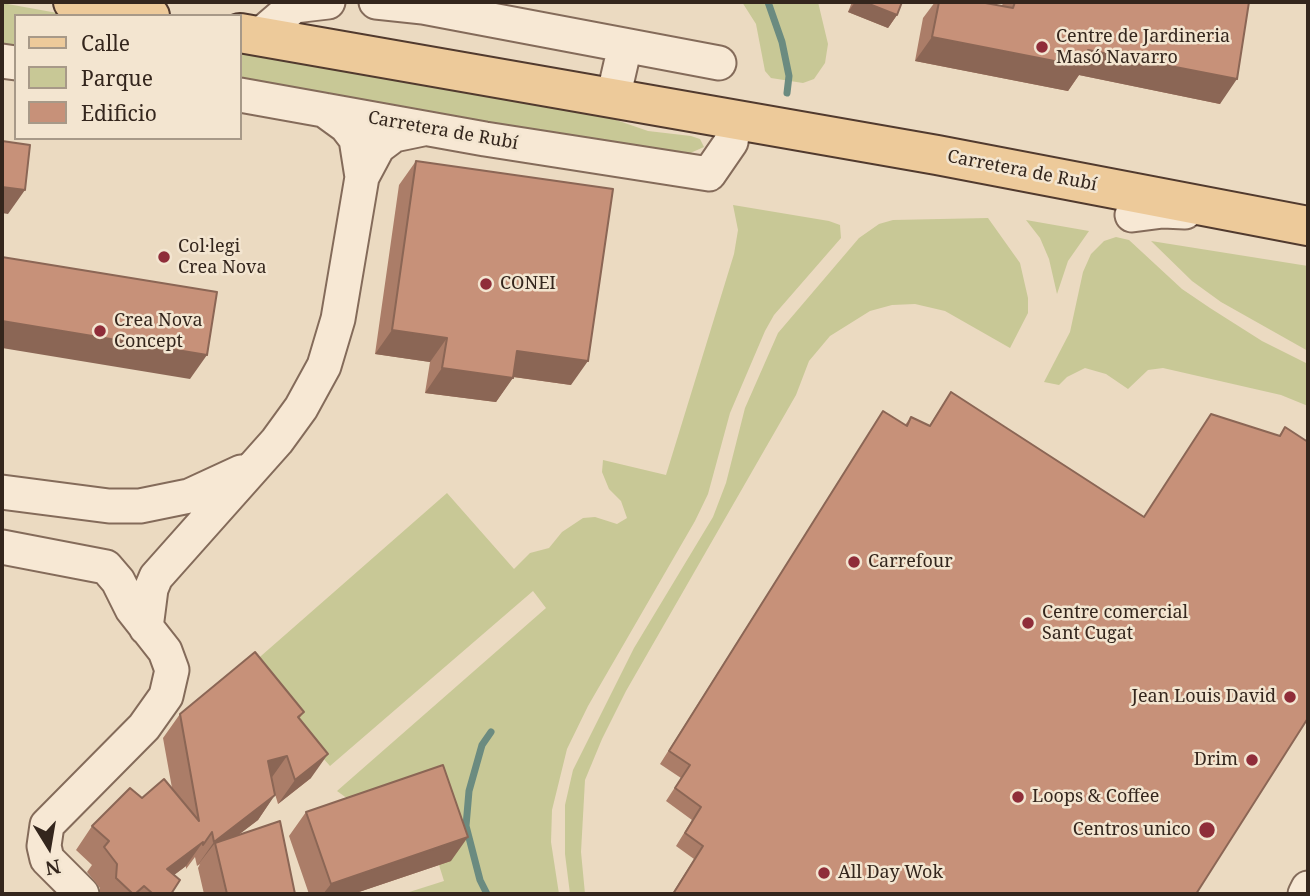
<!DOCTYPE html>
<html>
<head>
<meta charset="utf-8">
<style>
	body { margin:0 }
	#map { position:relative; width:1310px; height:896px; overflow:hidden; background:#ebdac1; font-family:"Noto Serif",serif }
	canvas { display:block }
	.frame { position:absolute; inset:0; border:4px solid #34261d; pointer-events:none }
	.legend { position:absolute; left:14px; top:14px; width:228px; height:126px; box-sizing:border-box; background:#f3e5d0; border:2px solid #a79988; margin:0; padding:9px 12px; list-style:none; font-size:21px; color:#34261d }
	.legend li { display:flex; align-items:center; gap:14px; height:35px }
	.legend b { width:35px; border:2px solid #a79988 }
	.north { position:absolute; left:14px; top:812px; width:70px; height:70px; -webkit-text-stroke:5px #f3e5d0; paint-order:stroke; rotate:169deg; font-size:19px; font-weight:700; line-height:28px; text-align:center; color:#34261d }
	.north::after { content:''; display:block; margin:auto; width:24px; height:32px; background:#34261d; clip-path:polygon(50% 0,100% 100%,50% 72%,0 100%) }
</style>
</head>
<body>
<div id="map">
<canvas width="1310" height="896"></canvas>
<div class="frame"></div>
<ul class="legend">
<li><b style="height:9px;background:#edca9a"></b>Calle</li>
<li><b style="height:19px;background:#c8c896"></b>Parque</li>
<li><b style="height:19px;background:#c79179"></b>Edificio</li>
</ul>
<div class="north">N</div>
</div>
<script>
const c = document.querySelector('canvas').getContext('2d');
c.lineJoin = 'round';
function fillPath(path, color) {
  c.fillStyle = color;
  c.fill(path, 'evenodd');
}
function shape(rows) {
  const path = new Path2D();
  for (const r of rows) {
    path.moveTo(r[0], r[1]);
    for (let i = 2; i < r.length; i += 2) path.lineTo(r[i], r[i + 1]);
  }
  return path;
}
function stroke(path, color, width, dash) {
  c.strokeStyle = color;
  c.lineWidth = width;
  c.lineCap = dash ? 'butt' : 'round';
  c.setLineDash(dash || []);
  c.stroke(path);
}
function write(font, color, halo, rows, align = 'center') {
  c.font = font + ' "Noto Serif",serif';
  c.lineWidth = 5;
  c.setLineDash([]);
  c.textBaseline = 'middle';
  c.strokeStyle = halo;
  c.fillStyle = color;
  for (const [text, x, y, turn = 0] of rows) {
    c.save();
    c.translate(x, y);
    c.rotate((+turn || 0) * Math.PI / 180);
    c.textAlign = isNaN(turn) ? turn : align;
    if (halo) c.strokeText(text, 0, 0);
    c.fillText(text, 0, 0);
    c.restore();
  }
}
const green = shape([
	[742,2,818,2,828,44,825,63,814,79,803,83,771,78,765,71,756,24],
	[2,3,74,16,16,16,16,46,2,44],
	[240,45,593,112,648,131,691,136,700,139,704,147,688,154,667,156,240,82],
	[733,205,829,221,840,225,841,238,774,315,765,331,730,413,708,494,695,521,588,706,567,749,552,810,551,842,559,894,403,894,444,881,439,865,337,791,546,608,533,591,330,766,245,670,447,493,514,569,530,553,549,548,562,532,583,518,595,517,617,524,627,518,621,501,609,489,602,472,603,460,666,475,734,254,738,230],
	[988,218,1020,263,1028,298,1028,313,1010,348,945,311,915,304,892,305,870,311,830,336,809,361,796,395,626,691,602,739,585,780,581,852,585,894,570,894,565,854,565,805,573,770,634,648,713,517,726,483,745,408,778,333,859,238,879,224,893,220],
	[1026,220,1089,231,1068,261,1057,294,1049,259,1040,238],
	[1116,237,1129,240,1182,289,1210,308,1262,341,1308,364,1308,406,1281,395,1163,368,1148,370,1128,389,1106,374,1085,368,1067,377,1059,385,1044,382,1070,332,1083,272,1091,254,1104,241],
	[1151,241,1308,266,1308,351,1221,302,1192,281]
]);
const stream = shape([
	[768,2,782,42,789,76,787,93],
	[487,894,480,880,466,826,469,791,482,745,491,732]
]);
const minor = shape([
	[376,2,423,7,719,63],
	[259,36,294,6,328,2],
	[2,61,16,63],
	[240,95,485,139,709,174,731,142,735,119],
	[613,98,625,46],
	[324,110,346,126,356,139,362,177,378,147,394,135,423,129],
	[1132,215,1163,211,1185,212],
	[2,492,109,506,140,506,189,496,241,472],
	[2,547,106,567,118,581,132,609,165,651,172,670,166,696,144,727,47,825,44,846,47,859,82,894],
	[146,628,151,589,156,577,277,441,301,408,324,366,338,319,362,177],
	[1305,894,1308,888]
]);
const major = shape([
	[73,2,150,16],
	[240,33,937,155,1308,226]
]);
const wall = shape([
	[852,2,902,2,897,15,888,28,848,12],
	[935,2,980,2,1002,6,1003,2,1249,2,1220,104,1079,75,1068,91,915,61,923,18],
	[416,161,571,385,513,377,496,402,425,393,430,362,375,354,399,185],
	[951,392,1144,517,1211,414,1279,436,1285,427,1196,894,672,894,694,859,676,846,692,820,666,801,681,778,660,764,883,411,905,425,911,417,929,426],
	[304,712,299,719,311,778,278,804,275,794,258,820,237,836,295,894,204,894,198,868,200,864,197,866,195,857,186,869,186,866,174,875,171,894,100,894,100,888,87,872,92,865,76,850,92,826,142,798,172,788,163,738,180,714],
	[306,812,451,861,353,894,309,894,289,836]
]);
const shadedWall = shape([
	[855,2,864,2,897,15,888,28,848,12],
	[932,37,1088,50,1237,79,1220,104,1079,75,1068,91,915,61],
	[2,187,25,190,8,214,2,213],
	[2,321,207,355,190,379,2,348],
	[392,330,447,338,430,362,375,354],
	[517,351,588,361,571,385,500,375],
	[442,368,513,378,496,402,425,393],
	[328,754,311,778,278,804,295,780],
	[287,756,270,780,268,761],
	[275,795,258,820,217,851,215,843,197,866,214,842],
	[468,837,451,861,353,894,323,894,331,884],
	[203,842,186,866,150,893,167,869]
]);
const building = shape([
	[864,2,902,2,897,15,864,2],
	[939,2,980,2,1013,8,1015,2,1249,2,1237,79,1088,50,1085,67,932,37,939,2],
	[2,141,30,145,25,190,2,187,2,141],
	[416,161,613,189,588,361,517,351,513,378,442,368,447,338,392,330,416,161],
	[2,257,217,292,207,355,2,321,2,257],
	[951,392,1144,517,1211,414,1280,436,1285,427,1308,442,1308,718,1196,894,673,894,703,846,685,833,701,807,675,788,690,765,669,751,883,411,907,426,911,417,930,426,951,392],
	[255,652,304,712,298,717,328,754,295,780,287,756,268,761,275,795,214,842,212,832,203,845,203,842,167,869,180,880,171,894,153,894,144,886,135,894,133,894,116,878,117,864,104,847,109,841,92,826,130,788,142,798,164,779,199,821,180,714,255,652],
	[443,765,468,837,331,884,306,812,443,765],
	[280,821,295,894,227,894,215,843,280,821]
]);
const markers = [
	[1042,47,7,"#8f2d39"],
	[164,257,7,"#8f2d39"],
	[486,284,7,"#8f2d39"],
	[100,331,7,"#8f2d39"],
	[854,562,7,"#8f2d39"],
	[1028,623,7,"#8f2d39"],
	[1290,697,7,"#8f2d39"],
	[1252,760,7,"#8f2d39"],
	[1018,797,7,"#8f2d39"],
	[1207,830,9,"#8f2d39"],
	[824,873,7,"#8f2d39"]
];
const poiNames = [
	["Centre de Jardineria",1056,37],
	["Masó Navarro",1056,58],
	["Col·legi",178,247],
	["Crea Nova",178,268],
	["CONEI",500,284],
	["Crea Nova",114,321],
	["Concept",114,342],
	["Carrefour",868,562],
	["Centre comercial",1042,613],
	["Sant Cugat",1042,634],
	["Jean Louis David",1276,697,"right"],
	["Drim",1238,760,"right"],
	["Loops & Coffee",1032,797],
	["Centros unico",1191,830,"right"],
	["All Day Wok",838,873]
];
const streetNames = [
	["Carretera de Rubí",443,131,10],
	["Carretera de Rubí",1022,171,11]
];
fillPath(green, '#c8c896');
stroke(stream, '#6b8b80', 7);
stroke(minor, '#846b5a', 37);
stroke(major, '#513a2e', 42);
stroke(minor, '#f7e8d4', 33);
stroke(major, '#edca9a', 38);
fillPath(wall, '#ab7d68');
fillPath(shadedWall, '#8b6655');
fillPath(building, '#c79179');
stroke(building, '#8b6655', 2);
for (const [x, y, r, color] of markers) {
  const dot = new Path2D();
  dot.arc(x, y, r, 0, 2 * Math.PI);
  c.fillStyle = color;
  c.fill(dot);
  stroke(dot, '#f3e5d0', 2.5);
}
write('18px', '#34261d', '#f3e5d0', poiNames, 'left');
write('18px', '#34261d', '#f3e5d0', streetNames);
</script>
</body>
</html>
